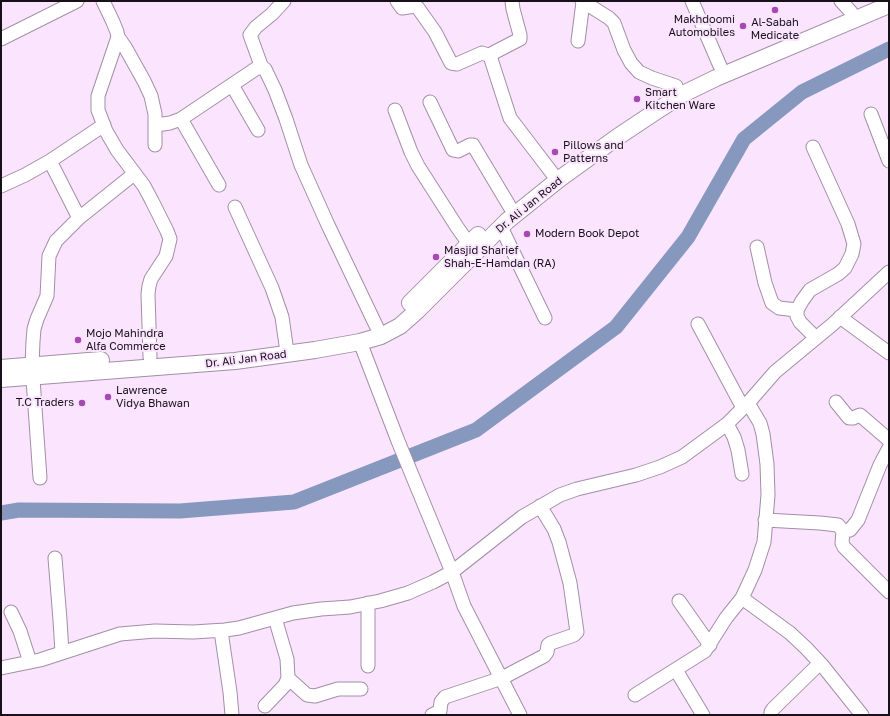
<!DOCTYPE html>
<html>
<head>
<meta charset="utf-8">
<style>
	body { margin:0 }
	#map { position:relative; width:890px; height:716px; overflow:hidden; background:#fae4fe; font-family:"Golos Text",sans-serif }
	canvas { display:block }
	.frame { position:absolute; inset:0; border:2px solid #171019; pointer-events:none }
</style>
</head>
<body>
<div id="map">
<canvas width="890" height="716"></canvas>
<div class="frame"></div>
</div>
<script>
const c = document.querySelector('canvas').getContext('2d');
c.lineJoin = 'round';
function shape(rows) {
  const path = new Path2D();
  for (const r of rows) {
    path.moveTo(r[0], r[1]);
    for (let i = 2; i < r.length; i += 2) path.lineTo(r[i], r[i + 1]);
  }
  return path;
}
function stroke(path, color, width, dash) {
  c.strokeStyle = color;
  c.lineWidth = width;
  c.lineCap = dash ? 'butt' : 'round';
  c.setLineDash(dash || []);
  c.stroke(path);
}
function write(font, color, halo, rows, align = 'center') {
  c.font = font + ' "Golos Text",sans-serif';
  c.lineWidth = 4;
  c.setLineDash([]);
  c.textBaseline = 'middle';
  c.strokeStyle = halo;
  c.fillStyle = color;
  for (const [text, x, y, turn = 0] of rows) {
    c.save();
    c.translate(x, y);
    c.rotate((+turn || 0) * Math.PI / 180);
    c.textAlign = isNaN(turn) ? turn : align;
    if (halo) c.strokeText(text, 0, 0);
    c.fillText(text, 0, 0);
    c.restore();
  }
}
const river = shape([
	[1,513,19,510,180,511,294,502,476,430,616,327,688,237,744,139,802,92,889,49]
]);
const minor = shape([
	[103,1,113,22,117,32,118,37,98,96,98,110,106,131,117,150,144,186,152,201,167,231,170,239,166,256,151,279,149,286,148,294,150,357],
	[397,1,402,8,415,6,418,8,435,32,451,63,457,64,482,53,491,56],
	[512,1,513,9,520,35,520,39,493,53,491,56,491,59,510,118,552,173],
	[582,1,609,18,614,23,624,50,631,63,639,72,652,78,676,86],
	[692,1,720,66],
	[841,1,851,12,854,20],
	[118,37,125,47,144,81,151,96,155,114,155,145],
	[1,39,77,1],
	[578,41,583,2],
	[262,68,250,35,256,27,272,14,284,1],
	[232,85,258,130],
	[430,102,453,150,458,151,470,145,473,145,510,207],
	[395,110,411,152,418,166,457,227,469,244],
	[871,114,889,161],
	[181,119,219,185],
	[156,125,170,123,181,119,257,68,262,68,265,69,275,90,286,119,301,165,328,225,381,336],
	[813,147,848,224,854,244,852,254,845,268,838,274,810,290,802,301,797,310,797,316,800,322,816,338],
	[50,161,79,218],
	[1,186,25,175,50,161,104,125],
	[235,207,272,288,282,317,286,345],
	[501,227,545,318],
	[757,247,765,283,772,303,779,308,797,310],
	[840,317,889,353],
	[698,324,743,408],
	[360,342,398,441,452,572,464,606,520,715],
	[836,402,849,418,853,418,860,415,889,440],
	[727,424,734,437,738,450,742,474],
	[40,478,32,365,33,341,34,329,37,319,47,296,49,256,56,241,79,218,134,174],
	[765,520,820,523,838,525,843,531,842,543,844,547,889,592],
	[843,531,850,530,858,520,880,465,889,448],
	[55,558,60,620,62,653],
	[742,598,790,633,806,648,822,665,862,715],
	[679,601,710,645],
	[368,603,368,666],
	[11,612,20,631,30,662],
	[221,631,230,692,232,715],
	[1,668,40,660,120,634,155,631,193,632,225,630,239,628,293,613,321,609,350,607,380,601,408,593,433,582,452,572,522,517,560,495,577,489,636,475,660,467,682,457,727,424,748,403,775,372,833,324,889,272],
	[676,670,703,715],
	[288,678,307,695,315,696,338,689,361,689],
	[635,695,705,651,726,618,742,598,755,570,764,542,768,495,767,464,763,434,760,423,748,403],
	[265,706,285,685,288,678,287,659,275,618],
	[432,715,440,711,441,702,445,697,502,678,544,656,547,652,548,645,551,643,574,635,577,632,570,583,559,542,554,529,540,506],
	[771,715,771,712,773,709,820,663]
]);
const major = shape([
	[410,303,478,235],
	[1,368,101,360],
	[1,379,235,361,315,350,360,342,381,336,400,326,418,310,507,221,558,180,616,138,655,112,683,94,716,78,889,5]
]);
const markers = [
	[775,10,4,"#a649b3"],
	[743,26,4,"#a649b3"],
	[637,99,4,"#a649b3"],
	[555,152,4,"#a649b3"],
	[527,234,4,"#a649b3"],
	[436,257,4,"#a649b3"],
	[78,340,4,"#a649b3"],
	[108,397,4,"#a649b3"],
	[82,403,4,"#a649b3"]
];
const poiNames = [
	["Makhdoomi",735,20,"right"],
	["Automobiles",735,33,"right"],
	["Al-Sabah",775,23,"center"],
	["Medicate",775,36,"center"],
	["Smart",645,93],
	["Kitchen Ware",645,106],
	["Pillows and",563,146],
	["Patterns",563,159],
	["Modern Book Depot",535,234],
	["Masjid Sharief",444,251],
	["Shah-E-Hamdan (RA)",444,264],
	["Mojo Mahindra",86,334],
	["Alfa Commerce",86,347],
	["Lawrence",116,391],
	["Vidya Bhawan",116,404],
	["T.C Traders",74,403,"right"]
];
const streetNames = [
	["Dr. Ali Jan Road",529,205,-39],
	["Dr. Ali Jan Road",246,359,-7]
];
stroke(river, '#8698bd', 15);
stroke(minor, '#a28ea6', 15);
stroke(major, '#a28ea6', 18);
stroke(minor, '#fff', 13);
stroke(major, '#fff', 16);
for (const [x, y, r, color] of markers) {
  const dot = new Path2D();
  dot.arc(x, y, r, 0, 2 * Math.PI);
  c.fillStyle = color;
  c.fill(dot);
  stroke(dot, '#fae4fe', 1.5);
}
write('11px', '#171019', '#fae4fe', poiNames, 'left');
write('11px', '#171019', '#fae4fe', streetNames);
</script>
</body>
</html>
